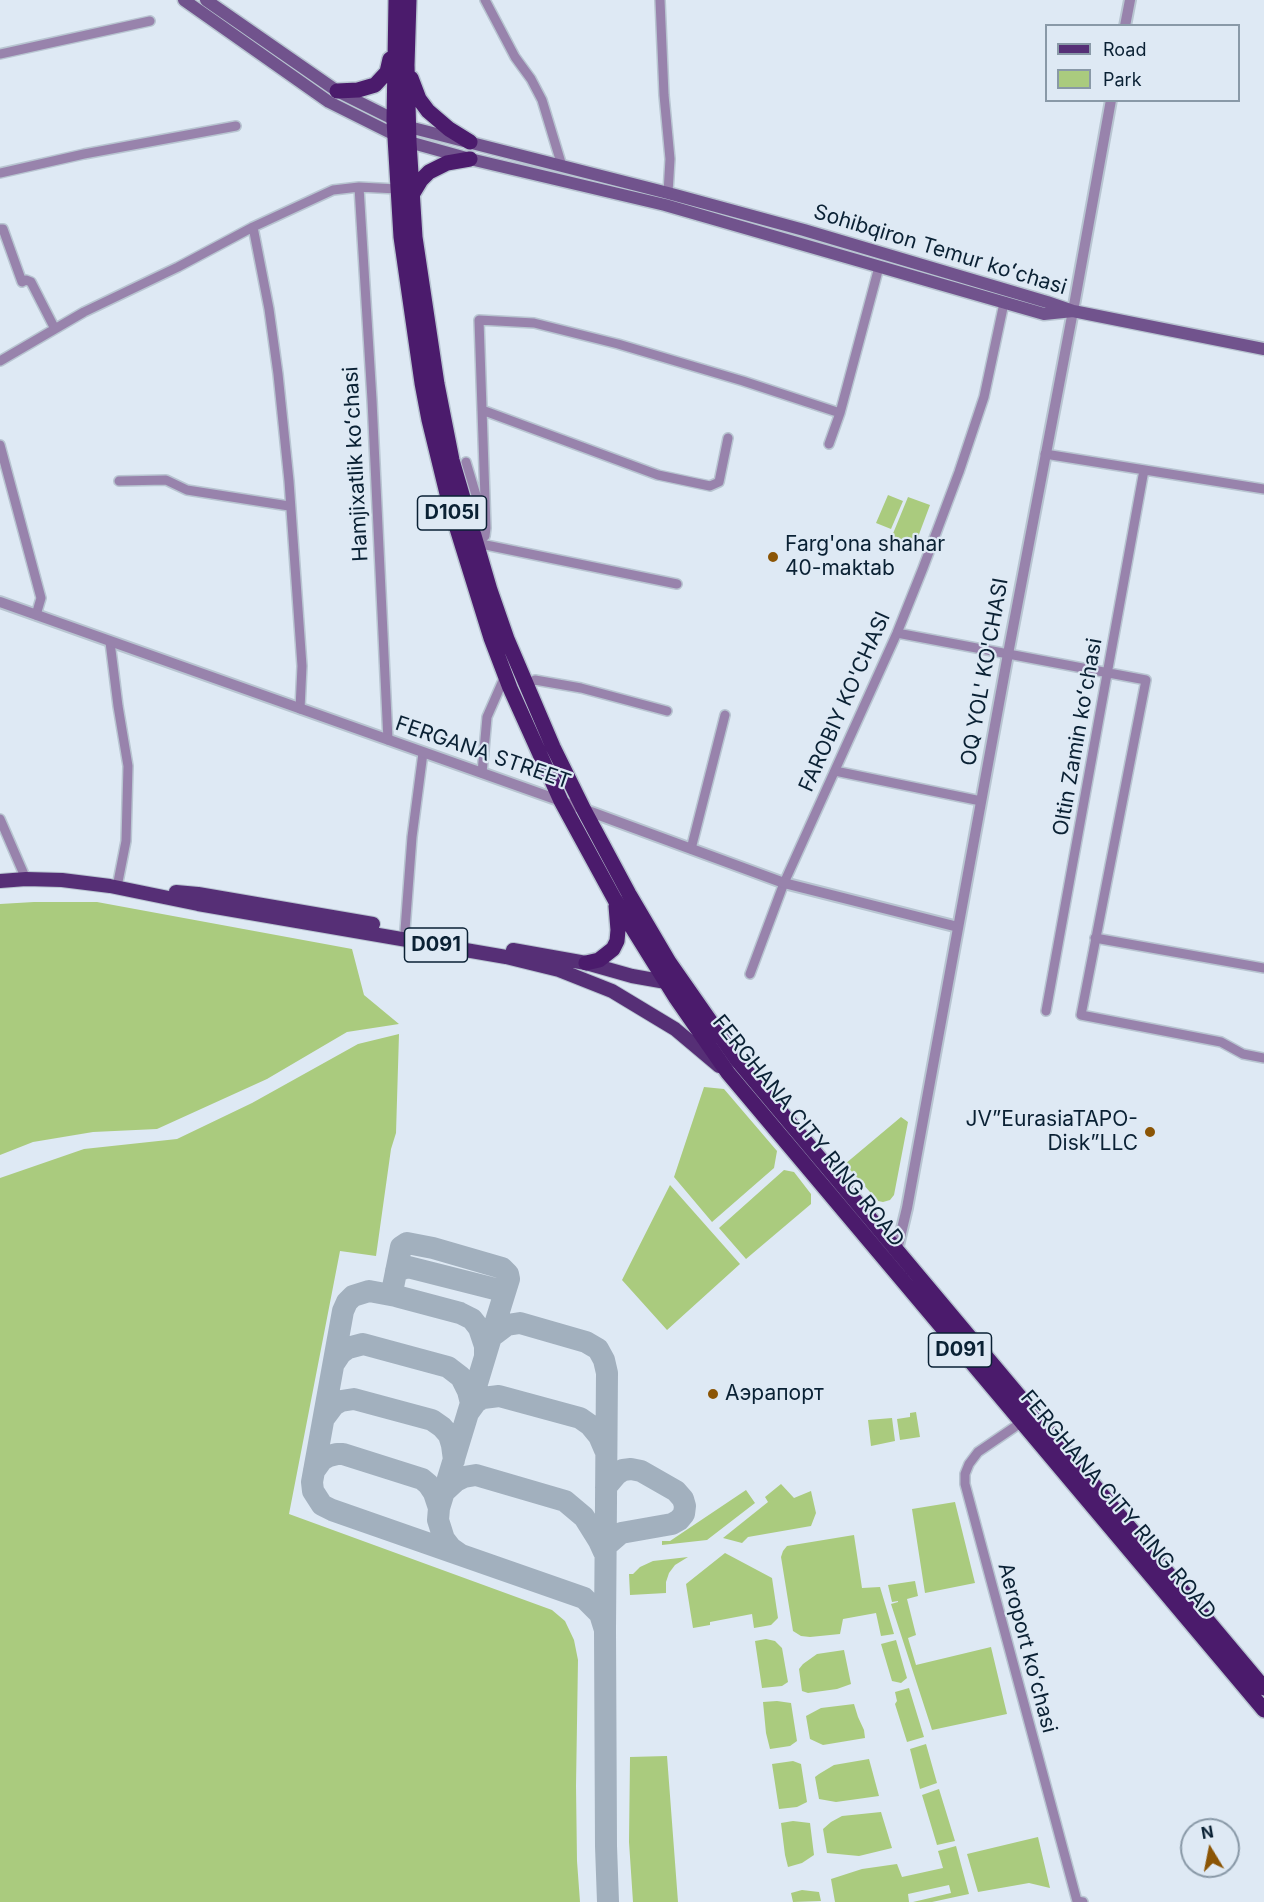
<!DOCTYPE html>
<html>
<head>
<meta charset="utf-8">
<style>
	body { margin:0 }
	#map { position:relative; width:1264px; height:1902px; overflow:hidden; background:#dee9f4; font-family:Inter,sans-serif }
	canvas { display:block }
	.legend { position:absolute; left:1045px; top:24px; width:195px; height:78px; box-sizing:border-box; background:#dee9f4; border:2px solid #8999a7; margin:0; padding:8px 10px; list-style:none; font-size:18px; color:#0a2134 }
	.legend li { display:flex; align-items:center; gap:12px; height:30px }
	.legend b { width:30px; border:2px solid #8999a7 }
	.north { position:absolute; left:1180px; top:1818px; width:60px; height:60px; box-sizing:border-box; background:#dee9f4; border:2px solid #8999a7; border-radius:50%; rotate:350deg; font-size:16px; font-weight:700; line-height:24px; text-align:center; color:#0a2134 }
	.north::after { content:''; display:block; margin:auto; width:21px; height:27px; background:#8b5505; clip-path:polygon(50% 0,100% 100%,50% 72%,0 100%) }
</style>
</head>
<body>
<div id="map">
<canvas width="1264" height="1902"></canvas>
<ul class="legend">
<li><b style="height:8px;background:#562f76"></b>Road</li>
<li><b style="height:16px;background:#aacb7e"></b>Park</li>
</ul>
<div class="north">N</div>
</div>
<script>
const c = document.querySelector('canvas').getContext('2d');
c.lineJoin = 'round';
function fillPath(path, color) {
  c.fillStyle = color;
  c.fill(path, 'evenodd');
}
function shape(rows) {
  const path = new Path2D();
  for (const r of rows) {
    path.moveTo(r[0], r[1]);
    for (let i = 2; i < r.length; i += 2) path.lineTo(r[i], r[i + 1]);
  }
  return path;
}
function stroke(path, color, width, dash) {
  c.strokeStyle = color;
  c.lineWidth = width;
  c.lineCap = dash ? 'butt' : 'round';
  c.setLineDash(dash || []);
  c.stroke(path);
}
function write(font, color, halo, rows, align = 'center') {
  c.font = font + ' Inter,sans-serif';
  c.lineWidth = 4.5;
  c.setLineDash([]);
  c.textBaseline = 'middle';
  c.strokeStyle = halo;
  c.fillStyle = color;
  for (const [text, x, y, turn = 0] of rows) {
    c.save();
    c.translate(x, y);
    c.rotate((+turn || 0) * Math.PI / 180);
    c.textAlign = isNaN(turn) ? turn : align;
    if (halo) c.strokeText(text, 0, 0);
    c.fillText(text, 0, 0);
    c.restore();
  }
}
const green = shape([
	[888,495,903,501,891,529,876,523],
	[908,497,930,505,915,545,892,536],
	[34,902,97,902,352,949,364,995,399,1024,347,1032,267,1079,157,1129,93,1132,33,1142,0,1155,0,904],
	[399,1034,396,1133,391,1149,376,1256,340,1251,289,1514,552,1610,565,1621,574,1640,578,1660,576,1786,577,1861,580,1902,0,1902,0,1178,84,1149,177,1139,252,1103,358,1044],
	[704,1087,724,1089,777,1151,774,1168,712,1222,674,1177],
	[901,1117,908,1122,894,1195,890,1200,883,1202,878,1201,845,1164],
	[784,1170,794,1172,811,1194,811,1204,746,1259,719,1228],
	[670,1185,740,1264,667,1330,622,1280],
	[916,1412,920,1437,900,1440,897,1419,910,1417,910,1413],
	[892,1418,895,1441,871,1446,868,1420],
	[781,1484,794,1498,811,1491,816,1513,811,1526,748,1537,742,1543,723,1538,768,1502,765,1497],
	[746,1490,755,1503,707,1540,662,1545,662,1541,670,1541],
	[955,1502,975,1583,925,1593,912,1509],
	[854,1535,862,1588,880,1587,894,1634,881,1636,876,1613,843,1619,840,1634,810,1637,801,1636,793,1631,781,1557,783,1551,787,1546],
	[725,1553,772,1578,778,1618,771,1625,754,1628,752,1614,710,1622,710,1625,693,1628,686,1584],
	[688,1557,675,1565,669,1573,666,1582,666,1593,630,1595,629,1574,633,1574,640,1567,653,1561],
	[915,1581,918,1596,907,1599,916,1635,908,1638,916,1665,991,1647,1007,1714,932,1730,891,1604,898,1602,898,1601,892,1602,888,1585],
	[766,1639,775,1641,782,1648,788,1682,782,1686,762,1688,755,1641],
	[896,1640,907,1678,901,1683,892,1681,881,1644],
	[844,1650,851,1684,837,1689,808,1693,802,1691,799,1669,803,1664,817,1654],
	[909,1688,924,1737,907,1742,895,1704,897,1701,895,1692],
	[777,1701,791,1703,797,1741,790,1746,770,1749,766,1733,763,1702],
	[854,1704,858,1717,864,1730,865,1738,823,1745,810,1739,806,1716,821,1708],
	[926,1744,937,1783,920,1789,910,1749],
	[667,1756,678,1902,633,1902,629,1842,630,1757],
	[869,1759,879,1796,836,1802,819,1799,815,1777,819,1774,834,1765],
	[793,1761,801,1764,807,1802,797,1807,779,1809,772,1764],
	[939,1789,955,1841,937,1845,922,1795],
	[881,1812,892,1848,859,1856,827,1853,823,1829,831,1822,842,1816],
	[793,1821,810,1823,814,1855,802,1863,788,1867,785,1855,781,1823],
	[1038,1837,1050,1888,1029,1883,978,1892,967,1854],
	[956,1846,969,1894,932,1902,913,1902,951,1893,949,1885,908,1894,909,1902,835,1902,831,1879,862,1869,897,1864,902,1877,943,1868,938,1851],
	[802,1890,819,1892,821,1901,793,1902,791,1893]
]);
const taxiway = shape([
	[396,1271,408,1267,499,1290,503,1296],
	[396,1296,393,1287,401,1247,407,1243,433,1248,502,1268,508,1274,509,1279,491,1337],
	[335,1362,341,1353,348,1348,363,1344,448,1367,461,1377,468,1391,471,1403],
	[468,1413,476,1402,483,1398,499,1396,580,1418,590,1425,599,1436,605,1450],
	[325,1417,334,1405,341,1401,354,1399,432,1420,442,1427,449,1435,452,1445,454,1460],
	[314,1471,322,1460,329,1456,337,1454,343,1454,422,1479,428,1484,434,1493,439,1508],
	[443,1493,456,1481,464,1477,476,1475,565,1501,584,1517,599,1541,604,1552],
	[606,1546,621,1533,672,1524,679,1520,684,1514,685,1506,683,1499,676,1491,641,1471,631,1469,623,1470,617,1474,606,1487],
	[461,1555,451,1548,444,1539,438,1520,439,1508,468,1413,491,1337,507,1325,520,1323,586,1342,598,1349,604,1360,607,1373,605,1630,600,1614,584,1598,332,1510,322,1505,313,1491,312,1482,343,1311,347,1302,353,1296,369,1291,396,1296,460,1313,472,1319,479,1328,485,1346,485,1356],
	[605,1630,606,1846,608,1902]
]);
const minor = shape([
	[485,0,515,57,531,79,542,100,562,166],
	[660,0,664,95,670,159,668,193],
	[0,54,150,21],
	[0,173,84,154,236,126],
	[359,187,372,400,388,740],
	[253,227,269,309,278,374,289,481,302,666,300,709],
	[0,229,3,229,22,282,26,280,31,282,55,329],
	[0,361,84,312,178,267,253,227,333,190,359,187,397,189],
	[482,410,658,475,710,486,719,482,728,438],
	[829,444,840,413,879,267],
	[0,445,41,598,36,615],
	[1045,454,1264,489],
	[466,462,486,528,485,536,476,543],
	[119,481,166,480,187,490,289,506],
	[486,528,479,320,534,323,618,344,743,381,840,413],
	[476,543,677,584],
	[897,633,1146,680,1081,1015,1221,1042,1243,1054,1264,1058],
	[110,642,118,706,128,766,126,841,117,887],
	[526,685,535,680,581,688,667,711],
	[835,771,981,801],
	[482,773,487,717,505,676],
	[0,819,26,879],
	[691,849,725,715],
	[405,930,412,837,423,753],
	[1095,938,1264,968],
	[750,974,784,883,897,633,923,568,959,472,984,397,1004,303],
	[1046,1011,1144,470],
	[1022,1422,978,1452,969,1464,965,1474,965,1484,1077,1901,1083,1902]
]);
const tertiary = shape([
	[1125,26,1130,0],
	[0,602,561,801,784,883,958,927],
	[896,1254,907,1208,1008,654,1073,311,1111,100]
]);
const secondary = shape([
	[184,0,329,102,409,142,470,159,665,205,1044,314,1073,311,1047,302,804,230,668,193,409,127,337,91,206,0],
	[1073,311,1264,349]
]);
const primary = shape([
	[0,881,26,879,62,880,110,886,198,904,506,957,559,970,612,991,675,1029,719,1066],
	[176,892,198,894,373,924],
	[513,950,586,963,632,976,666,982,673,981]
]);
const trunk = shape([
	[396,0,394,121,401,237,422,383,429,420,450,506,491,638,510,688,561,801,615,900,676,998,728,1073,1264,1710],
	[409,0,407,65,409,142,415,237,437,384,452,460,490,590,507,639,553,747,584,810,629,894,669,962,738,1061,1264,1688],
	[411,78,419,99,428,111,449,129,470,142],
	[337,91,358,90,375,85,387,72,390,59],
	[412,195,421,180,429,172,447,163,470,159],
	[586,963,599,960,613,949,617,941,618,930,616,906]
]);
const markers = [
	[773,557,6,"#8b5505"],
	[1150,1132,6,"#8b5505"],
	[713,1394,6,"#8b5505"]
];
const shields = [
	[452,513,69],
	[436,945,63],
	[960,1350,63]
];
const shieldNames = [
	["D105l",452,513],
	["D091",436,945],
	["D091",960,1350]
];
const streetNames = [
	["Sohibqiron Temur koʻchasi",940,250,17],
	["Hamjixatlik koʻchasi",356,464,-93],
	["OQ YOL' KO'CHASI",985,672,-80],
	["FAROBIY KO'CHASI",845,702,-66],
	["Oltin Zamin koʻchasi",1078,737,-80],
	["FERGANA STREET",483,753,19],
	["FERGHANA CITY RING ROAD",808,1131,51],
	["FERGHANA CITY RING ROAD",1118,1505,50],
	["Aeroport koʻchasi",1027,1648,75]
];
const poiNames = [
	["Farg'ona shahar",785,545],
	["40-maktab",785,569],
	["JV”EurasiaTAPO-",1138,1120,"right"],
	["Disk”LLC",1138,1144,"right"],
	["Аэрапорт",725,1394]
];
fillPath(green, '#aacb7e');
stroke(taxiway, '#a2b0be', 22);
stroke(minor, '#b8c5d1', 12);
stroke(tertiary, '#b8c5d1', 14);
stroke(secondary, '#b8c5d1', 15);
stroke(primary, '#b8c5d1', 16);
stroke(trunk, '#b8c5d1', 18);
stroke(minor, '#9883ac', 9);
stroke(tertiary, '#9883ac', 10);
stroke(secondary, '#71538d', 12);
stroke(primary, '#562f76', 14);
stroke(trunk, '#4b1b6c', 15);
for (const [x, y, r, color] of markers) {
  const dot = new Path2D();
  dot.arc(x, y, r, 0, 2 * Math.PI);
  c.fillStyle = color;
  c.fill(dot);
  stroke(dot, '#dee9f4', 2);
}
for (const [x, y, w] of shields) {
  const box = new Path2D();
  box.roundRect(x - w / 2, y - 17, w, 34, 4.5);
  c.fillStyle = '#dee9f4';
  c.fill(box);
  stroke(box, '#0a2134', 1.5);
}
write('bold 20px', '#0a2134', null, shieldNames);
write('21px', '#0a2134', '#dee9f4', streetNames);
write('21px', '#0a2134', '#dee9f4', poiNames, 'left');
</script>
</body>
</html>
